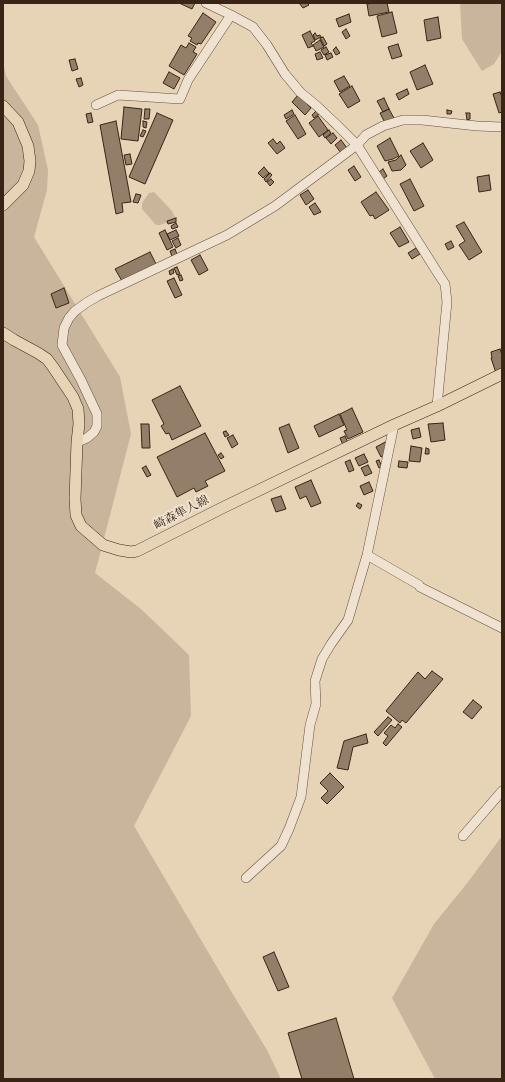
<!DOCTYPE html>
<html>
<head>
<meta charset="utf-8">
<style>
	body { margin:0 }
	#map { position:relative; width:505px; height:1082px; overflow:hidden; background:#e7d3b6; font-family:"Sorts Mill Goudy",serif }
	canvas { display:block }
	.frame { position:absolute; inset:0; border:4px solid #392416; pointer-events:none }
</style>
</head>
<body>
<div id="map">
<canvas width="505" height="1082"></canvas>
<div class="frame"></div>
</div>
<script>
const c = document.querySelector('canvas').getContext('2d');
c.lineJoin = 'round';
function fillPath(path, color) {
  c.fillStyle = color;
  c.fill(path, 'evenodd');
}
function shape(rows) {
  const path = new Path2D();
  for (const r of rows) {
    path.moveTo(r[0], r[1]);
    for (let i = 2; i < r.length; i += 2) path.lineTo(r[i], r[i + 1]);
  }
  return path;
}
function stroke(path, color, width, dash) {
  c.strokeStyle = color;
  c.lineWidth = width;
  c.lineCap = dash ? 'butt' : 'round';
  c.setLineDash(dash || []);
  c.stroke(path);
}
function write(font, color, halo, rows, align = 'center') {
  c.font = font + ' "Sorts Mill Goudy","Noto Serif JP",serif';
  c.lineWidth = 4;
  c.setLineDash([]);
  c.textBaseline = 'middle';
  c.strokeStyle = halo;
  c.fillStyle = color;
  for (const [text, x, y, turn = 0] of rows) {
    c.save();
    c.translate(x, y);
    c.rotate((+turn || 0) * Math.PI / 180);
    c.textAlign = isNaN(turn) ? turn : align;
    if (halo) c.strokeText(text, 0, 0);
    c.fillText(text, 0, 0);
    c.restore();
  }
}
const green = shape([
	[460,3,502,3,502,51,494,64,482,71,462,39],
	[3,61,6,76,38,125,48,170,47,190,34,237,120,377,131,434,95,573,141,609,189,655,191,716,134,826,231,991,267,1050,281,1079,3,1079],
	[154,192,172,211,176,219,160,225,156,225,142,209,142,203,149,193],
	[502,836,502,1079,435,1079,392,998,434,924,468,882]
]);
const building = shape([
	[179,3,195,3,192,9,179,3],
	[299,3,307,3,309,5,303,8,299,3],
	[374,3,387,3,389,12,369,16,367,4,374,3],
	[392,12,397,33,382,37,377,16,392,12],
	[203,13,216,22,201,44,198,43,197,45,190,41,192,38,188,36,203,13],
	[349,14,351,22,339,27,336,19,349,14],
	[438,17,441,38,427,41,424,20,438,17],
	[346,29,350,36,346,39,342,32,346,29],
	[310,31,315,41,311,43,313,46,308,48,302,35,310,31],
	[315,33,317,36,320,35,321,37,315,40,313,35,315,33],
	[323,37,327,44,324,46,320,38,323,37],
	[320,40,324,47,316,51,313,45,320,40],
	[189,43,196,47,193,52,197,54,184,75,169,66,181,45,186,48,189,43],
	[398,44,402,56,392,59,388,47,398,44],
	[326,47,329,52,324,55,321,50,326,47],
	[336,47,340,53,336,55,333,50,336,47],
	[320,52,323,58,317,60,315,54,320,52],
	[331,53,333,57,327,60,325,55,331,53],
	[75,59,78,69,72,71,69,60,75,59],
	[425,65,433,84,417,90,410,72,425,65],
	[169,72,180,78,174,89,163,83,169,72],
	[344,76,350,86,340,92,334,81,344,76],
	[81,78,83,85,79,87,76,79,81,78],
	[352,86,360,101,348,108,339,94,352,86],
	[407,89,409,94,399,100,396,94,407,89],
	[500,92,502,97,502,112,499,113,493,94,500,92],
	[298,95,311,108,305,115,292,102,298,95],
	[384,98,389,109,383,112,377,101,384,98],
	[124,107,142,109,138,141,121,139,124,107],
	[145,109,150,109,149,119,144,119,145,109],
	[389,109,395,120,386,125,380,113,389,109],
	[292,110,294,114,286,119,284,115,292,110],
	[447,110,452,111,451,114,447,114,447,110],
	[316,111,319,114,314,118,312,115,316,111],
	[91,113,93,122,88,123,86,114,91,113],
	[157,113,173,120,145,184,129,177,157,113],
	[466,113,470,113,470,119,467,120,466,113],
	[295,115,306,134,298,139,286,121,295,115],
	[318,116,328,130,319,137,309,123,318,116],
	[116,121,131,202,122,203,123,212,116,214,100,125,116,121],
	[143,121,147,122,146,128,143,127,143,121],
	[143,130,146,131,143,137,140,136,143,130],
	[329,130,331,133,325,138,323,135,329,130],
	[333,133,337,138,331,144,326,138,333,133],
	[390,138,399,156,393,159,385,161,377,146,390,138],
	[273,139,277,144,280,141,285,148,277,154,268,143,273,139],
	[341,140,347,148,341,153,335,145,341,140],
	[423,143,433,160,421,168,410,151,423,143],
	[130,154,132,164,126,165,124,155,130,154],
	[401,155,406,165,401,170,392,171,388,162,396,160,401,155],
	[354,166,361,177,355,181,348,170,354,166],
	[264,167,269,173,263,178,258,173,264,167],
	[383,169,387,176,383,179,379,172,383,169],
	[270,173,272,175,266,182,264,179,270,173],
	[489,175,491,190,479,192,477,177,489,175],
	[271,179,274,182,270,186,267,182,271,179],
	[410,179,424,206,414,211,400,184,410,179],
	[308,190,314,199,306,205,300,195,308,190],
	[376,192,389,210,375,219,373,215,370,216,361,202,376,192],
	[136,194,141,195,138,203,133,202,136,194],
	[315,203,321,212,314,215,309,207,315,203],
	[176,218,176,222,168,224,167,221,176,218],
	[464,222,482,252,469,260,459,245,465,241,456,226,464,222],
	[176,223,178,227,172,229,171,226,176,223],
	[400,227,409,242,399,247,390,233,400,227],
	[165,230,173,247,167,250,159,233,165,230],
	[176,230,179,236,170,240,167,234,176,230],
	[178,238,181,245,176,248,172,241,178,238],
	[451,241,454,247,448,250,445,244,451,241],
	[416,248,420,254,412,259,408,253,416,248],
	[175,249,178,257,173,259,170,251,175,249],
	[150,252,156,264,122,281,115,269,150,252],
	[200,255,208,270,199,275,191,260,200,255],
	[177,267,180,274,177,275,174,268,177,267],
	[173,269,174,273,170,275,169,271,173,269],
	[181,275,183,280,180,281,178,276,181,275],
	[174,278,182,295,175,298,167,281,174,278],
	[64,288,69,303,56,308,51,294,64,288],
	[500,349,502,355,502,371,496,373,491,358,492,358,491,352,500,349],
	[180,386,201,426,172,440,169,433,166,434,161,426,164,424,152,400,180,386],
	[352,408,363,432,348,439,344,431,347,430,340,414,352,408],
	[339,414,344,425,319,437,314,426,339,414],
	[443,423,445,440,431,442,428,424,443,423],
	[141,424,149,424,150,448,142,448,141,424],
	[289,424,299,448,288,453,279,428,289,424],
	[419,428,421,437,413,439,411,430,419,428],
	[226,431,229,435,225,437,223,432,226,431],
	[205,433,225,471,205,481,208,486,196,492,194,488,177,497,157,457,205,433],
	[233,435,238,444,232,448,227,438,233,435],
	[345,436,348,443,343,445,340,438,345,436],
	[389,440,387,454,381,457,376,447,389,440],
	[411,446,422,448,420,462,409,461,411,446],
	[426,448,429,449,429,454,425,454,426,448],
	[221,453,224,457,221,459,218,455,221,453],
	[364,454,368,462,359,466,355,458,364,454],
	[350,460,354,470,349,472,345,462,350,460],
	[379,460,382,467,379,468,376,461,379,460],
	[399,461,408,462,407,468,398,467,399,461],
	[368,465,372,473,365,476,361,468,368,465],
	[146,466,151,475,147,477,142,468,146,466],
	[311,480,321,503,311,507,306,496,300,499,295,487,311,480],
	[369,482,373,491,364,495,360,486,369,482],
	[281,496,286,509,276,512,271,499,281,496],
	[358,503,362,505,360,509,356,506,358,503],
	[432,671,443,679,406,723,402,720,400,723,386,711,418,672,425,679,432,671],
	[473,700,482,707,472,719,463,712,473,700],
	[388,717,392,720,378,736,374,732,388,717],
	[398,724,402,727,386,746,383,743,388,736,384,733,391,725,395,728,398,724],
	[366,734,368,743,353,747,348,770,337,768,344,741,366,734],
	[330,773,344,787,327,804,321,798,328,791,320,783,330,773],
	[274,952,289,987,278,991,263,957,274,952],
	[336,1018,354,1079,302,1079,288,1033,336,1018]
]);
const minor = shape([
	[206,3,231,15,253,27,267,45,285,74,300,92,317,106,337,125,357,145,439,275,445,284,447,302,437,406],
	[96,105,118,95,180,99,188,80,231,15],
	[77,442,87,438,94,432,97,426,97,414,81,380,62,345,64,328,69,318,75,311,86,303,98,296,227,235,275,206,357,145,366,135,383,126,403,120,422,120,477,126,502,127],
	[367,555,419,585,420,587,502,628],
	[463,836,502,791],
	[246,878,281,846,289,829,301,797,310,725,316,704,315,681,322,659,331,644,348,620,367,555,394,425]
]);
const major = shape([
	[3,106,18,122,28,146,30,161,29,171,23,185,3,205],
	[3,333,14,340,38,353,47,359,53,367,73,397,78,409,79,424,77,442,75,499,76,515,81,526,103,545,119,550,131,552,137,551,224,507,394,425,437,406,502,374]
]);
const streetNames = [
	["崎森隼人線",182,514,-27]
];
fillPath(green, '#c9b59b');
fillPath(building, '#937f69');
stroke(building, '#392416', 1);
stroke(minor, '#64503e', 10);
stroke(major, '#392416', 12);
stroke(minor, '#efe2d0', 9);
stroke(major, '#e7d3b6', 11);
write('12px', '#392416', '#efe2d0', streetNames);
</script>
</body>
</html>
